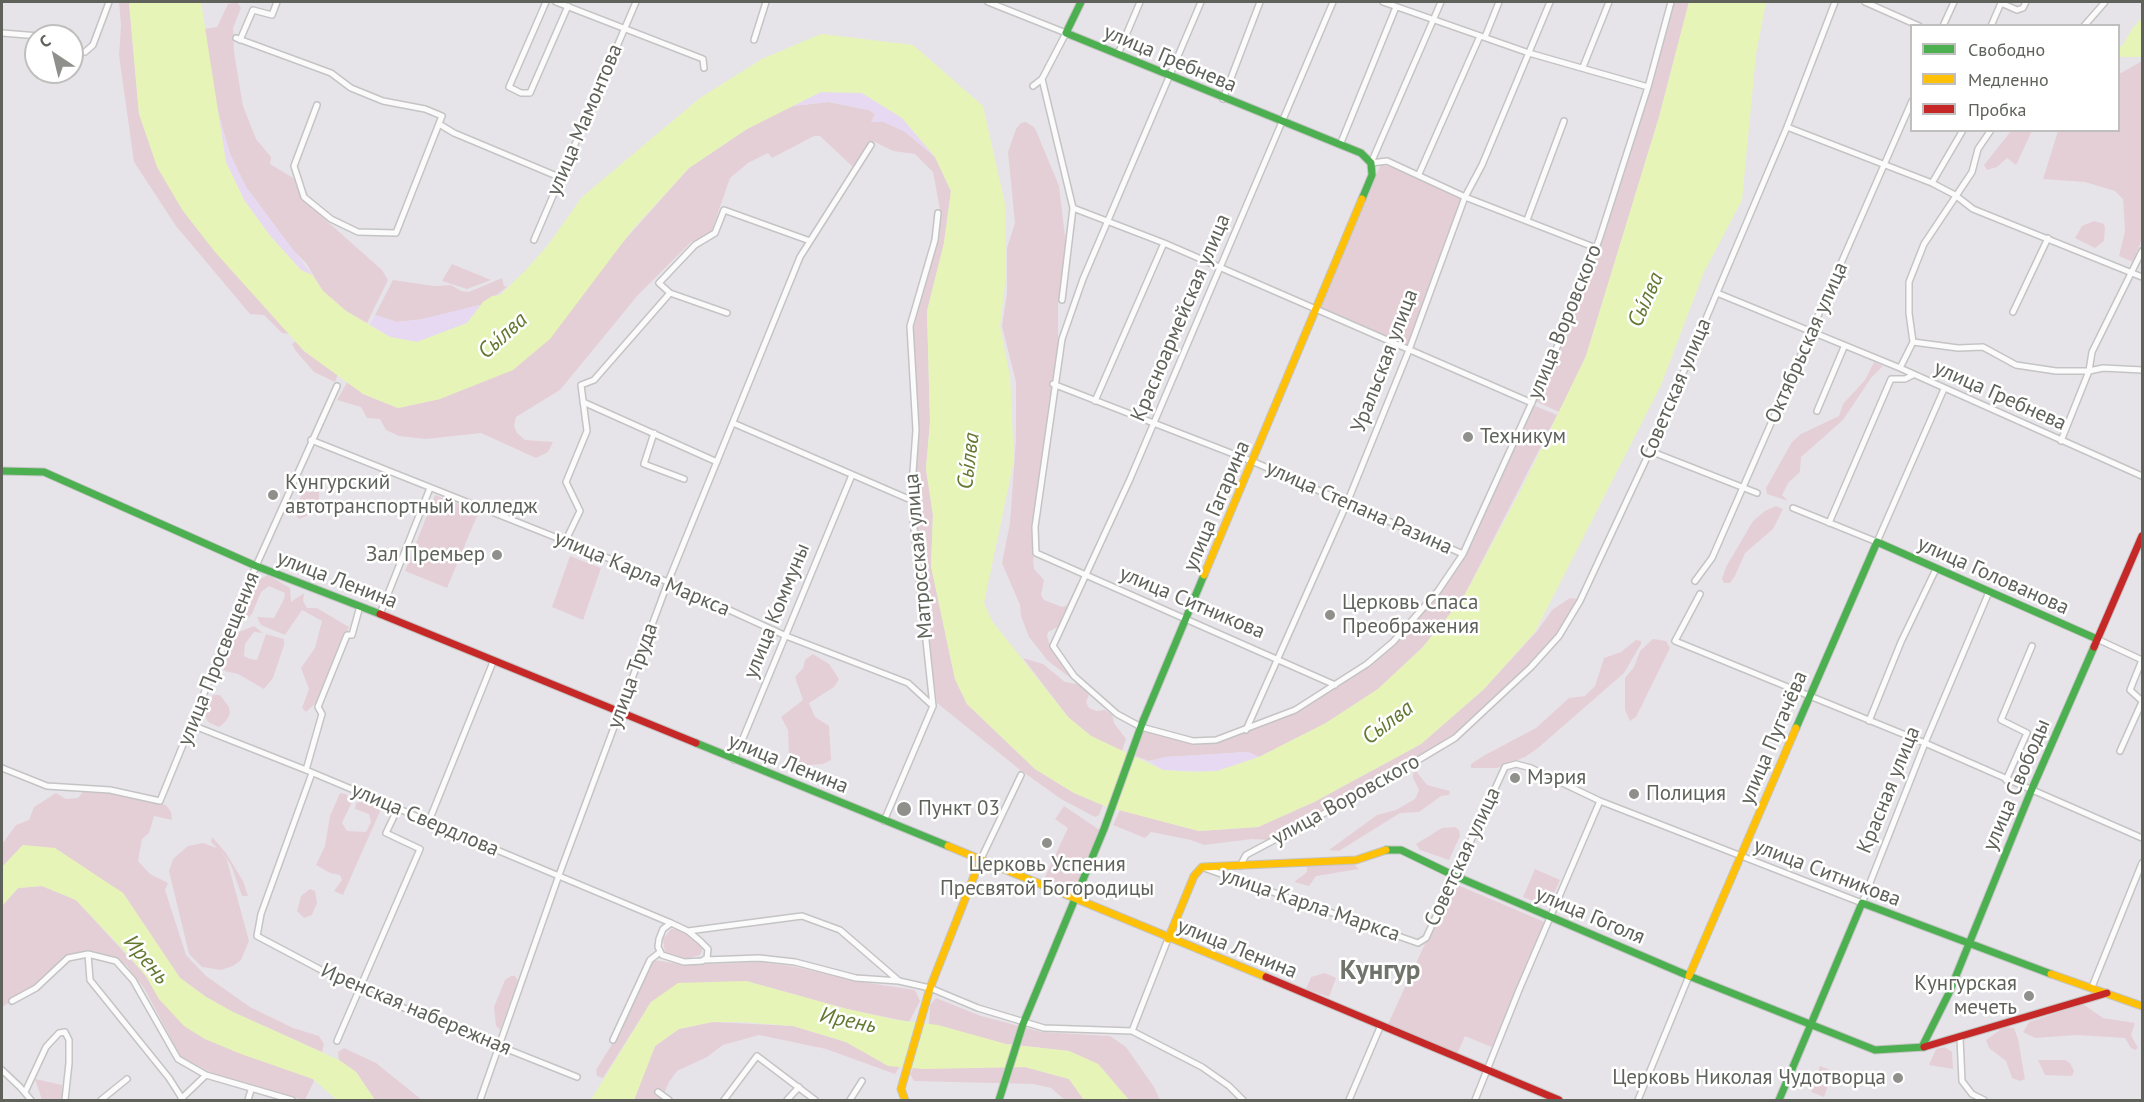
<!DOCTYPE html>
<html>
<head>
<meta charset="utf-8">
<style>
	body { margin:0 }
	#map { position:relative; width:2144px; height:1102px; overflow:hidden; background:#e7e4e9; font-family:"PT Sans",sans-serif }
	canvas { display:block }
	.frame { position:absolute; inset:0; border:3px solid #5f625a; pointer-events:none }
	.legend { position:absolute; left:1910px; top:24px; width:210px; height:108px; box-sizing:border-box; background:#fff; border:2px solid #bfc0bd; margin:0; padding:8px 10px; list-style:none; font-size:18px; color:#5f625a }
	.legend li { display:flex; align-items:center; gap:12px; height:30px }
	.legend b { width:30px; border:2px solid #bfc0bd }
	.north { position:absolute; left:24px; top:24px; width:60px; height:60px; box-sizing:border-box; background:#fff; border:2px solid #bfc0bd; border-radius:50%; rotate:325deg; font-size:16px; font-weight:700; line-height:24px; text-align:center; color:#5f625a }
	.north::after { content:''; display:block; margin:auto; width:21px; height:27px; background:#8f908c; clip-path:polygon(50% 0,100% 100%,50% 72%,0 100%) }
</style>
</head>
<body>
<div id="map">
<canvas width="2144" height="1102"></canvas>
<div class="frame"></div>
<ul class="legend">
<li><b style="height:8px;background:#4caf50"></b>Свободно</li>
<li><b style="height:8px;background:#ffc107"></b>Медленно</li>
<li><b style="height:8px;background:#c62828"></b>Пробка</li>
</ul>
<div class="north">С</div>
</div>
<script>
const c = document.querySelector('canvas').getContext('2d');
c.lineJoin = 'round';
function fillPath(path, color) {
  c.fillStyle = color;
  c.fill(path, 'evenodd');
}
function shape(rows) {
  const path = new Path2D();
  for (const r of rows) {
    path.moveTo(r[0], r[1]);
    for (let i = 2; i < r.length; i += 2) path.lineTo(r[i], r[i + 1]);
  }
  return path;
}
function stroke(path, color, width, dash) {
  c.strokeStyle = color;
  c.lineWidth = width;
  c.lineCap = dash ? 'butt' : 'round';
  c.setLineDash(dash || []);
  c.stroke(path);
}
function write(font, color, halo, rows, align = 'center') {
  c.font = font + ' "PT Sans",sans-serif';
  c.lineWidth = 5;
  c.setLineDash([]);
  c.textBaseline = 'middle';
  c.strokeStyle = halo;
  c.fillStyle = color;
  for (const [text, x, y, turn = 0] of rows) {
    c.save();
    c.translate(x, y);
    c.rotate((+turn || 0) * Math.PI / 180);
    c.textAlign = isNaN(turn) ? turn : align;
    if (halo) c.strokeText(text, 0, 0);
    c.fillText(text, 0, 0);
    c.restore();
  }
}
const green = shape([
	[119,2,129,2,139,114,215,251,290,334,282,333,264,315,250,314,176,226,134,162,119,55,121,25],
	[237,2,241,8,233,28,234,52,243,106,256,139,271,157,270,164,295,179,302,199,382,270,388,280,367,323,346,311,323,291,306,263,292,249,246,187,230,154,216,105,203,29,217,27,228,4],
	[1672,2,1689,2,1659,117,1586,356,1559,412,1535,401,1595,252],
	[2142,61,2142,239,2133,262,2119,256,2125,231,2123,199,2115,191,2085,182,2043,179,2058,131,2118,130,2119,74],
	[829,102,869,110,875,114,872,121,884,122,904,131,935,157,951,191,944,243,927,311,930,422,926,469,933,515,931,566,955,679,967,704,1035,769,1074,793,1103,805,1099,815,1095,817,1061,799,1019,769,937,703,919,578,913,476,917,439,913,331,933,253,940,210,933,172,915,154,893,151,873,141,854,168,820,136,814,136,772,158,768,153,748,163,730,178,712,230,695,245,692,241,638,295,560,390,516,417,514,426,517,433,525,440,553,442,548,452,536,458,481,433,426,439,399,436,386,430,380,419,367,418,361,407,337,400,348,381,363,394,398,408,440,399,615,251,689,168,747,129,792,106],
	[1026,122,1035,128,1059,186,1066,244,1062,290,1058,301,1058,348,1033,519,1035,545,1033,561,1034,569,1044,580,1041,595,1044,600,1062,607,1066,606,1072,596,1058,627,1048,632,1047,636,1050,646,1072,679,1048,661,1029,637,1021,616,1020,605,1002,563,1010,523,1016,438,1016,382,1002,326,1007,293,1007,248,1015,223,1008,152,1016,129,1021,123],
	[2011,131,2032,131,2016,165,2007,158,1997,167,1987,170,1984,165],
	[1381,164,1421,177,1462,197,1409,346,1319,309],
	[2094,221,2104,224,2105,228,2104,241,2095,248,2075,238,2082,226],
	[452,264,491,280,467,289,442,281],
	[502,278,504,286,507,287,481,307,479,305,433,318,397,322,375,315,393,280,434,286,451,285,461,291,469,292],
	[296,341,304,351,338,374,335,382,314,372,295,350,292,344],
	[1874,362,1883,366,1871,378,1843,420,1801,457,1800,472,1789,482,1782,495,1788,501,1767,494,1766,488,1792,442,1801,434,1839,416,1843,404,1865,380],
	[1533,405,1557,415,1463,598,1422,648,1378,689,1326,723,1259,757,1248,752,1166,757,1149,761,1135,756,1143,729,1194,743,1233,737,1295,712,1364,670,1397,642,1442,588,1466,554],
	[303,491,319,492,319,500,312,514,299,519,294,513],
	[435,495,479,511,447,588,405,571],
	[1776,506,1783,509,1773,529,1745,553,1735,576,1730,583,1724,583,1722,579,1726,567,1753,521,1765,511],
	[570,556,601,568,583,620,552,607],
	[268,575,290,588,291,602,304,593,303,601,307,608,317,608,349,627,318,701,306,712,302,708,309,689,301,668,315,648,322,621,302,610,285,635,261,625,257,617,274,618,284,599,285,593,269,586,261,592,252,614,246,619,245,611,258,580],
	[1570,598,1577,599,1576,606,1554,639,1538,657,1453,736,1271,840,1252,839,1204,845,1191,840,1151,832,1145,838,1113,825,1120,810,1199,831,1258,827,1314,802,1421,744,1484,689,1538,630,1552,610],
	[254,626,263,633,254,632,245,644,244,656,250,659,257,660,266,634,284,639,284,645,273,678,264,689,238,674,225,671,221,665,239,632],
	[1653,639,1666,641,1670,648,1636,717,1630,721,1625,710,1625,678,1634,667,1640,651],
	[1636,640,1641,641,1641,644,1624,673,1538,748,1525,757,1497,768,1471,768,1471,764,1485,755,1536,728,1569,698,1585,696,1595,686,1604,658,1621,652],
	[813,654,829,664,839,679,834,687,809,703,815,717,829,726,831,760,823,764,797,766,789,758,788,730,781,717,803,700,795,677,803,668,805,660],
	[1023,658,1043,664,1065,682,1082,685,1089,695,1086,702,1089,708,1096,711,1105,710,1112,715,1114,723,1126,739,1122,751,1091,736,1068,717],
	[213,695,220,695,229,707,230,714,226,721,219,727,208,722,205,716],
	[1416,771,1427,785,1450,791,1449,795,1441,796,1419,812,1400,813,1339,851,1329,850,1377,815,1396,810,1415,799,1419,790,1413,778,1413,773],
	[83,792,116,793,166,805,171,812,172,820,154,816,149,833,142,839,138,861,150,874,168,883,165,890,186,955,206,976,250,1007,293,1028,319,1036,324,1044,322,1052,233,1012,206,997,180,978,123,893,23,845,2,867,2,844,16,825,29,820,34,807,56,793,66,799,78,798],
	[340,793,346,794,352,802,342,823,347,831,366,832,371,822,369,814,355,809,356,803,366,801,381,809,343,895,334,891,342,880,340,875,330,873,316,865,325,846,330,816],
	[1064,806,1101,831,1076,886,1068,891,1043,881,1068,828,1055,819],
	[1455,827,1459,830,1460,836,1449,860,1420,850,1416,844,1442,828],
	[212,837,226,853,243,881,248,896,242,896,231,865,227,859,220,850,227,860,249,941,241,960,233,966,221,970,202,967,189,954,169,871,173,859,188,846,203,843,217,848,211,842],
	[1353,863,1359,869,1316,876,1309,886,1294,882,1307,872,1307,865],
	[1535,869,1560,880,1548,907,1523,897],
	[1453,883,1547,923,1494,1048,1465,1036,1457,1054,1388,1024],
	[42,886,76,900,146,976,159,999,205,1039,313,1079,314,1081,305,1100,258,1090,218,1076,181,1057,144,988,126,965,117,960,89,953,67,957,36,986,2,1007,2,906,18,888],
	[310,889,315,891,317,903,312,915,304,918,297,911,301,896],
	[671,929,678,929,693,937,703,948,700,955,682,960,665,953,663,939],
	[654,960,685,965,760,962,796,967,856,981,915,990,920,1001,909,1022,847,1009,746,981,651,1002,603,1078,597,1076,596,1070,614,1041],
	[1325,973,1336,978,1329,997,1306,989,1311,977],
	[511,976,515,976,518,981,500,1030,496,1026,494,1007,505,980],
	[936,998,981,1016,1042,1032,1110,1036,1126,1047,1154,1087,1160,1100,1129,1100,1098,1064,1069,1051,1006,1044,929,1024,930,1005],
	[2083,1004,2103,1018,2135,1023,2131,1035,2138,1048,2135,1050,2131,1048,2125,1038,2076,1035,2035,1038,2023,1032,2029,1022],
	[712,1022,793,1026,846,1042,888,1065,900,1066,895,1074,826,1049,759,1035,723,1045,707,1057,677,1071,669,1082,661,1100,634,1100,655,1046,679,1029],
	[2004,1027,2014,1028,2018,1039,2025,1079,2020,1081,2012,1078,2006,1061,1989,1048,1986,1040],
	[1945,1047,1952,1052,1953,1069,1929,1065,1936,1049],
	[344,1048,376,1063,422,1100,375,1100,356,1072,339,1060,338,1052],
	[2038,1060,2065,1060,2070,1063,2074,1071,2072,1076,2045,1075],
	[1820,1066,1833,1071,1824,1097,1811,1092],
	[1025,1067,1069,1079,1084,1100,1065,1100,1051,1088,1033,1084,914,1081,910,1074,913,1068],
	[35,1079,62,1085,62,1100,42,1100]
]);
const sand = shape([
	[821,92,862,93,903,118,935,157,904,131,884,122,871,122,875,114,869,110,829,102,792,106],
	[216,105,230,154,246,187,312,275,301,270,271,237,244,200,226,162],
	[479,305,481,307,467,323,417,342,390,337,370,325,375,315,397,322,418,320],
	[1248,752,1259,757,1217,771,1163,770,1149,761,1166,757]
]);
const water = shape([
	[129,2,201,2,226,162,244,200,271,237,301,270,312,275,323,291,346,311,390,337,417,342,467,323,483,302,492,296,500,295,525,271,548,245,582,197,700,98,762,59,821,34,913,45,983,106,1005,204,1006,276,1000,326,1010,377,1014,460,984,603,992,621,1068,717,1091,736,1163,770,1193,772,1217,771,1259,757,1326,723,1378,689,1422,648,1463,598,1523,486,1586,356,1659,117,1689,2,1766,2,1756,54,1742,200,1704,272,1661,385,1535,632,1484,689,1421,744,1314,802,1258,827,1199,831,1107,807,1074,793,1035,769,967,704,955,679,931,566,933,515,926,469,930,422,927,311,944,243,951,191,935,157,902,118,862,93,821,92,747,129,689,168,633,229,550,339,513,370,440,399,398,408,363,394,304,351,215,252,183,211,157,167,139,114],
	[2142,18,2142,57,2119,57,2119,47,2123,45,2132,29],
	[23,845,55,848,123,893,180,978,206,997,233,1012,339,1060,356,1072,375,1100,337,1100,313,1079,241,1054,205,1039,184,1026,159,999,146,976,129,956,76,900,42,886,18,888,2,906,2,867],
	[746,981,847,1009,897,1020,938,1025,1006,1044,1069,1051,1098,1064,1129,1100,1084,1100,1069,1079,1025,1067,924,1069,888,1066,846,1042,793,1026,742,1022,712,1022,679,1029,655,1046,634,1100,591,1100,651,1002,678,983]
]);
const street = shape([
	[546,2,509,87,521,93,530,93,568,6],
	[556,2,703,59,704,68],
	[988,2,1066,33,1042,79,1073,208,1062,300],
	[1201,2,1083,279,1062,339,1035,527,1036,553,1335,685],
	[1333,2,1130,479,1053,646,1074,676,1117,714,1141,727,1193,741,1216,740,1295,710,1367,664,1393,642,1438,591,1463,554,1572,314,1600,237,1648,87,1671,2],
	[1383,2,1529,53,1648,87],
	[1865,2,1919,26],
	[1943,26,1954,2],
	[1991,26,2001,3,2017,10,2023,8,2026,2],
	[2084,26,2105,2],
	[2,33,39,36],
	[1485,37,1499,2],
	[236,38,331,73,351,88,383,101,425,109,442,116,396,233,358,232,331,219,304,197,294,166,317,105],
	[240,40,253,10,272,15,277,2],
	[754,40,766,2],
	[72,54,85,52,93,45,109,2],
	[1118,54,1140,2],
	[1583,67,1609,2],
	[1033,86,1042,79],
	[1223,99,1260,2],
	[439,124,454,133,559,177],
	[1787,127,1932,183,1955,195,1973,209,2142,277],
	[1340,145,1396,7],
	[1371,163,1387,161,1465,197,1596,248],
	[1371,163,1441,2],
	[1419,174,1480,36],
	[1932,183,1963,130],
	[1073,208,1164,243,1532,403],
	[1527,220,1564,121],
	[534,240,636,2],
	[670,293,727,313],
	[1717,293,1900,368,2142,476],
	[2013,312,2048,238],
	[1913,342,1958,348,1983,347,2016,365,2056,371,2089,371,2103,368,2142,370],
	[1900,368,1913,342,1909,313,1909,282,1924,244,1972,172,1978,149,1991,130],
	[1053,384,1254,462,1463,554],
	[1095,401,1164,243],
	[583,402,717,462],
	[1817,411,1844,347],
	[733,423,911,500],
	[654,433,644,464,684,479],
	[311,440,668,582,786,636,908,683,933,706],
	[2061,441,2089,371,2092,352,2142,251],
	[1650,451,1757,493],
	[1793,508,1877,542,1944,389],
	[1829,523,1891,379,1905,379,1913,375],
	[565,542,580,511,566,482,587,431,581,385,594,380,670,293,659,283,695,245,715,233,724,210,810,241],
	[1695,581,1712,558,1912,101],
	[1700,594,1675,641,1925,743,2142,838],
	[380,614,430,488],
	[2097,639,2142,660,2130,690,2142,701],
	[1869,721,1901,642,1936,569],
	[192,725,306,770,671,923],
	[1246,730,1347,503,1409,350,1465,197,1482,165,1550,2],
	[2120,751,2142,702],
	[734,760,852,475],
	[2,768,47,786,110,790,160,801,256,566,337,386],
	[306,770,322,714,318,707,347,635,352,635,360,606],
	[312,773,261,914,257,936,359,990,577,1077],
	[2006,780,2027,733,2001,720,2032,646],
	[429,821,493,662],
	[884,821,933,706,911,500,916,430,910,326,935,240,938,213],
	[980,861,1021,775],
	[1240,866,1246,855,1368,790,1455,738,1531,667,1559,636,1580,601,1650,451,1787,127,1835,2],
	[1204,868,1418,943,1426,938,1505,767,1516,764,1531,768,1600,801,1862,903,1925,743,1989,592],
	[671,923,688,931,700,941,708,949,707,958,702,961,684,962,662,955,658,947,659,939,663,929,671,923],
	[688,931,802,916,840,930,899,981],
	[88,954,90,980,169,1078,183,1100],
	[705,960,759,958,795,962,856,978,899,981,930,988,978,1008,1044,1028,1132,1031,1202,1067,1229,1086,1243,1100],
	[2092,987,2142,863],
	[12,1001,36,988,68,958,88,954,116,961,133,980,178,1059,206,1075,292,1100],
	[1132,1031,1168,939],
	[1960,1038,1962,1081,1972,1094,1984,1100],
	[613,1040,650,960,660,952],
	[337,1041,420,849,386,833,397,810],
	[2,1070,20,1087,31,1100],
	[25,1092,46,1047,59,1033,65,1032,69,1040,69,1063,65,1100],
	[658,1092,669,1100],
	[181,1099,206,1075],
	[101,1100,127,1079],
	[248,1100,251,1090],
	[480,1100,559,875,668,582,800,257,871,145],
	[724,1100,757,1056,815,1100],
	[787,1100,799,1087],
	[850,1100,862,1081],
	[1349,1100,1381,1025],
	[1475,1100,1519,990,1600,801],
	[1638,1100,1689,976]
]);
const fast = shape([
	[1081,2,1066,33,1361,153,1371,163,1372,175,1362,199],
	[2,471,44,472,256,566,380,614],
	[1796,728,1877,542,2097,639],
	[696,743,948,846],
	[1386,850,1401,850,1455,876,1689,976,1875,1050,1924,1047],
	[1922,1047,1949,993,2031,791,2094,647],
	[999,1100,1023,1024,1104,829,1143,721,1204,575],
	[1779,1100,1862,903,2051,974]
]);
const slow = shape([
	[1204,575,1362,199],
	[948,846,1266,977],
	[1168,939,1194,876,1202,867,1356,860,1386,850],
	[2051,974,2142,1006],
	[1689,976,1796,728],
	[905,1100,901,1089,930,988,980,861]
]);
const jam = shape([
	[380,614,696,743],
	[2094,647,2142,536],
	[1266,977,1559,1100],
	[1924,1047,2107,993]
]);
const markers = [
	[1468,437,6,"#8f908c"],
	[273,495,6,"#8f908c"],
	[497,555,6,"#8f908c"],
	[1330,615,6,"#8f908c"],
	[1515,778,6,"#8f908c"],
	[1634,794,6,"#8f908c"],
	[904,809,8,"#8f908c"],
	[1047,843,6,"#8f908c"],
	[2029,996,6,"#8f908c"],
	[1898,1078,6,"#8f908c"]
];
const streetNames = [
	["улица Гребнева",1170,59,23],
	["улица Мамонтова",585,120,-67],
	["Красноармейская улица",1181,318,-67],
	["улица Воровского",1565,322,-68],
	["Октябрьская улица",1807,343,-66],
	["Уральская улица",1385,361,-69],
	["Советская улица",1676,389,-67],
	["улица Гребнева",2000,396,24],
	["улица Гагарина",1217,506,-67],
	["улица Степана Разина",1359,508,24],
	["Матросская улица",919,556,-95],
	["улица Карла Маркса",642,574,23],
	["улица Голованова",1993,576,24],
	["улица Ленина",337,580,21],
	["улица Ситникова",1192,603,23],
	["улица Коммуны",777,611,-68],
	["улица Просвещения",219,659,-68],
	["улица Труда",633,676,-70],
	["улица Пугачёва",1774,738,-67],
	["улица Ленина",788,764,22],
	["улица Свободы",2017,785,-67],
	["Красная улица",1889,790,-68],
	["улица Воровского",1346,800,-29],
	["улица Свердлова",425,820,23],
	["Советская улица",1463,857,-65],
	["улица Ситникова",1827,873,21],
	["улица Карла Маркса",1310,905,19],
	["улица Гоголя",1590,916,23],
	["улица Ленина",1237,949,22],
	["Иренская набережная",416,1010,23]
];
const poiNames = [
	["Техникум",1480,437],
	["Кунгурский",285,483],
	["автотранспортный колледж",285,507],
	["Зал Премьер",485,555,"right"],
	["Церковь Спаса",1342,603],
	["Преображения",1342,627],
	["Мэрия",1527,778],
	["Полиция",1646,794],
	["Пункт 03",918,809],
	["Церковь Успения",1047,865,"center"],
	["Пресвятой Богородицы",1047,889,"center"],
	["Кунгурская",2017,984,"right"],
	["мечеть",2017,1008,"right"],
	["Церковь Николая Чудотворца",1886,1078,"right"]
];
const waterNames = [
	["Сы́лва",1646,300,-66],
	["Сы́лва",503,336,-42],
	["Сы́лва",969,461,-83],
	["Сы́лва",1388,723,-37],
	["Ирень",146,960,50],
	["Ирень",848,1021,12]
];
const districtNames = [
	["Кунгур",1380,971]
];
fillPath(green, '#e5cfd6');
fillPath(sand, '#e7d9f1');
fillPath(water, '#e7f4b8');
stroke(street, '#c5c4c4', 8);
stroke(fast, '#c4c4c4', 9);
stroke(slow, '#c4c4c4', 9);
stroke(jam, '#c4c4c4', 9);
stroke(street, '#fbfbfc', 5);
stroke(fast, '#4caf50', 7);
stroke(slow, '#ffc107', 7);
stroke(jam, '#c62828', 7);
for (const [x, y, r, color] of markers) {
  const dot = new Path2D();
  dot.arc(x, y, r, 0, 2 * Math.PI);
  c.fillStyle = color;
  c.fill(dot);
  stroke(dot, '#fff', 2);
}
write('21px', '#5f625a', '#fff', streetNames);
write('21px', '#5f625a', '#fff', poiNames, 'left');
write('italic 22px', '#637831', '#fff', waterNames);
write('bold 27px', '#71746b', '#fff', districtNames);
</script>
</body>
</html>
